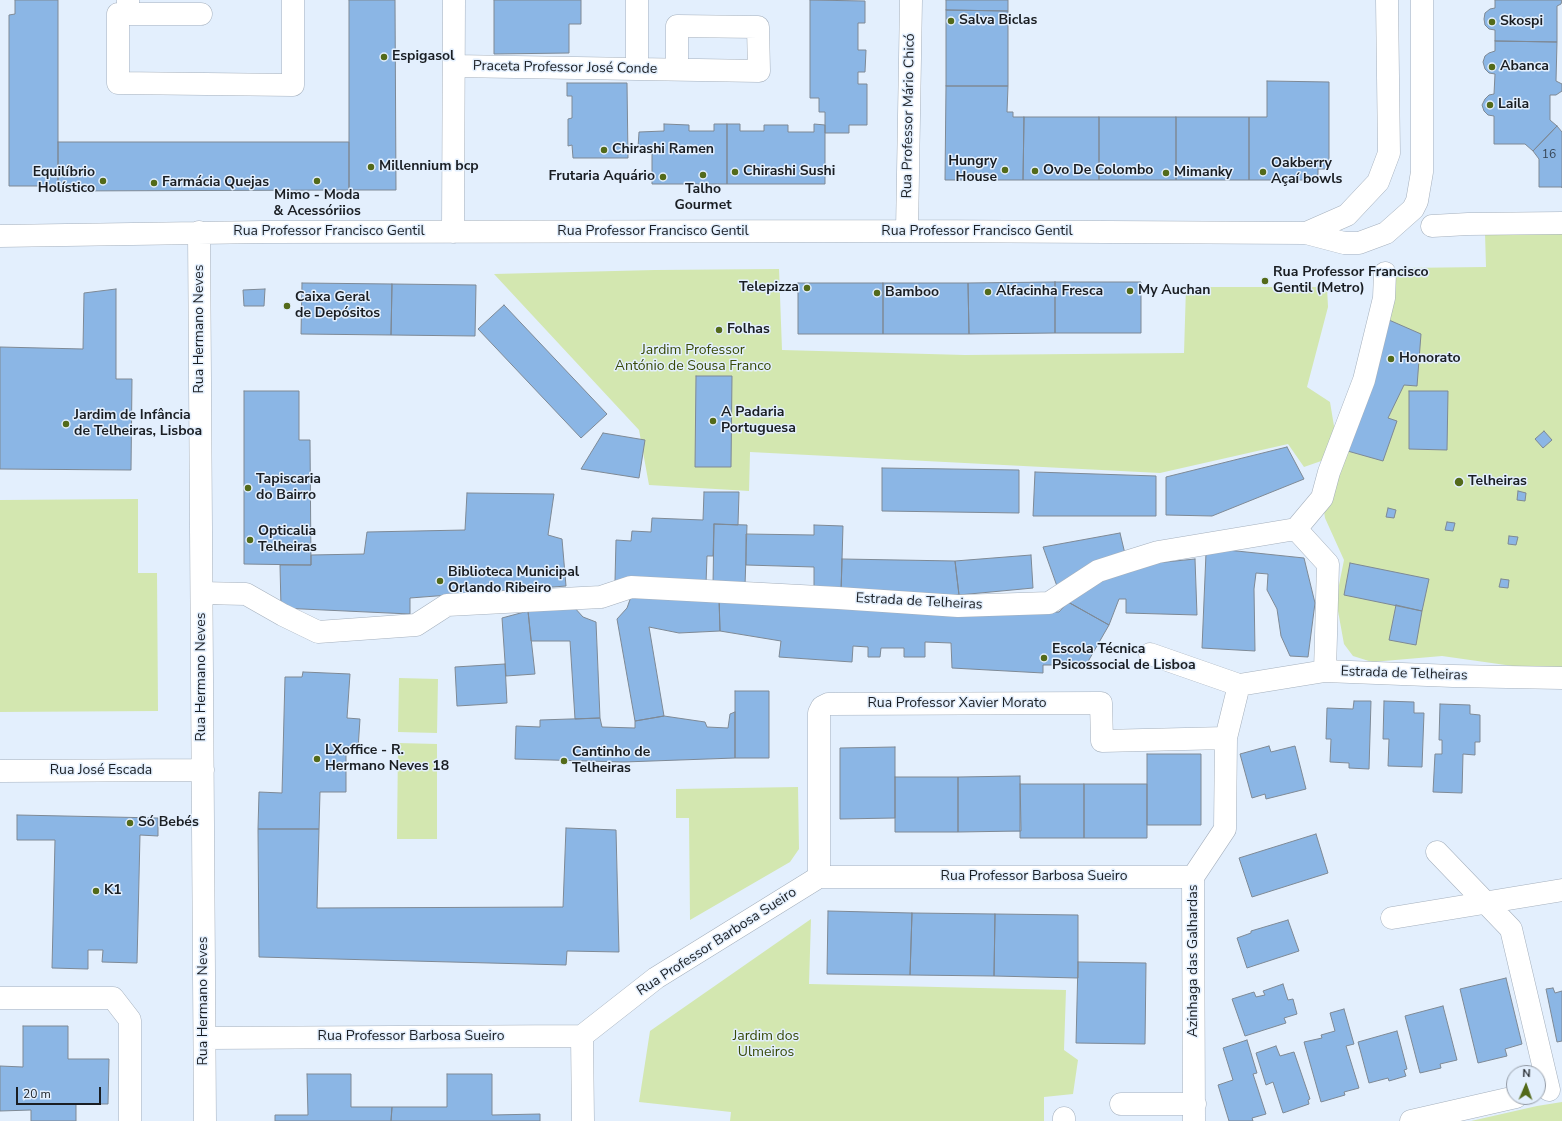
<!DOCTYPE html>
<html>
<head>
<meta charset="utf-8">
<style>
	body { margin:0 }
	#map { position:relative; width:1562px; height:1121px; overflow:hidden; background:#e3effd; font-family:"Nunito Sans",sans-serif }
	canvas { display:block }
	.north { position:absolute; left:1506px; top:1065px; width:40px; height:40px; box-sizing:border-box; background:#e3effd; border:1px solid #939ba6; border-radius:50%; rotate:2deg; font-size:11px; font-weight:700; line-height:16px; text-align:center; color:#1a1e23 }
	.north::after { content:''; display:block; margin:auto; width:14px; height:18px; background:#536a1a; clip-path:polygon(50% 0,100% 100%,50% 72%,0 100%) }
	.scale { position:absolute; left:16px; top:1087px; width:85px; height:18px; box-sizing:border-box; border:2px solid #1a1e23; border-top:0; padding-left:5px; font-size:12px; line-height:14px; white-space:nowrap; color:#1a1e23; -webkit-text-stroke:3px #e3effd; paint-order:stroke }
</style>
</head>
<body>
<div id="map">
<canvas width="1562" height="1121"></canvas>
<div class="north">N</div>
<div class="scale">20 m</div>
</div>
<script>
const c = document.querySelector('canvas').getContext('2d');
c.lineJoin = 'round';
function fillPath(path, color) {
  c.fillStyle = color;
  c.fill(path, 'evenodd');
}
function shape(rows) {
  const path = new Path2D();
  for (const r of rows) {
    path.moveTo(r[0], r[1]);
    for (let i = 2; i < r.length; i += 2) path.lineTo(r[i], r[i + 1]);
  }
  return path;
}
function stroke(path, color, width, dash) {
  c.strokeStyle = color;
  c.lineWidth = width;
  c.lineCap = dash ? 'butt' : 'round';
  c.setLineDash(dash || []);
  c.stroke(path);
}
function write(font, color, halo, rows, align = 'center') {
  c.font = font + ' "Nunito Sans",sans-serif';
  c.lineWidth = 3;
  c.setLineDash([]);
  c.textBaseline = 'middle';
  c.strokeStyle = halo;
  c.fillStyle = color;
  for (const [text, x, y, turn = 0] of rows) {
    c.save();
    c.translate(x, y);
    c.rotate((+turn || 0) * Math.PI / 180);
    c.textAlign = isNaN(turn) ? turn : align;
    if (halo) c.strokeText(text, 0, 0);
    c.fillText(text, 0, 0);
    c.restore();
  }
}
const green = shape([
	[1485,233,1562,233,1562,670,1527,668,1442,656,1372,662,1353,656,1344,644,1336,600,1344,560,1325,518,1322,498,1384,298,1401,268,1486,267],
	[779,269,782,350,965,355,1184,353,1186,287,1327,287,1328,307,1307,387,1330,402,1336,438,1324,460,1304,467,1288,444,1160,473,750,452,749,491,649,485,639,430,494,274,655,270],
	[138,499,138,573,157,573,158,711,0,712,0,500],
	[399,678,438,679,437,733,398,732],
	[398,743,437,744,437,839,397,839],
	[798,787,799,849,790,862,690,920,689,818,676,818,676,789],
	[811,919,809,984,1066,990,1064,1050,1078,1060,1073,1094,1044,1097,1044,1121,730,1121,731,1112,639,1102,650,1031],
	[1562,1102,1562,1121,1471,1121,1537,1106]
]);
const building = shape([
	[15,0,58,0,58,186,9,186,9,15,15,14,15,0],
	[349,0,395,0,396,190,349,190,349,0],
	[494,0,581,0,581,24,569,24,569,53,494,54,494,0],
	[810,0,865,1,865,23,858,23,858,50,866,50,865,72,858,72,858,84,867,84,867,125,849,125,849,133,825,133,825,112,819,112,819,98,810,98,810,0],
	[946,0,1008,0,1008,11,946,10,946,0],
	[1495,0,1562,0,1561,4,1557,6,1557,42,1495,41,1495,30,1489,29,1485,25,1484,19,1485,13,1490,9,1495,8,1495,0],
	[946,10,1008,11,1008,86,946,86,946,10],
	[1495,41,1557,42,1556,81,1562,84,1562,91,1556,95,1550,95,1550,120,1557,126,1533,151,1525,144,1494,144,1494,116,1488,115,1484,111,1482,105,1485,99,1489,95,1494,94,1495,74,1489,73,1485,69,1483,62,1485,56,1489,53,1495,51,1495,41],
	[1267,81,1329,82,1329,169,1318,169,1318,180,1249,180,1249,117,1267,117,1267,81],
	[567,83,627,83,628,158,573,158,572,145,568,146,568,119,572,118,572,96,567,96,567,83],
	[946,86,1008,86,1007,112,1013,112,1013,117,1024,117,1023,180,945,180,946,86],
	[1024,117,1099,117,1099,180,1023,180,1024,117],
	[1099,117,1176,117,1176,180,1099,180,1099,117],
	[1176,117,1249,117,1249,180,1176,180,1176,117],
	[664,124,689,125,689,131,714,131,714,124,727,124,727,184,652,184,652,148,638,148,639,132,664,131,664,124],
	[727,124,740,124,740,131,764,131,764,125,788,125,788,132,814,132,814,124,825,125,825,184,727,184,727,124],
	[1557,126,1562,132,1562,188,1562,187,1539,187,1539,159,1533,151,1557,126],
	[58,142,349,142,349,190,58,191,58,142],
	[1055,282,1055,333,969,334,968,283,1055,282],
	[1055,282,1141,282,1141,333,1055,333,1055,282],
	[302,283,392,284,391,335,301,334,302,283],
	[798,283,883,283,883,334,798,334,798,283],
	[883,283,968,283,969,334,883,334,883,283],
	[392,284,476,285,475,336,391,335,392,284],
	[116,289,116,379,132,379,131,470,0,469,0,347,83,349,84,293,116,289],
	[265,289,264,306,244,306,243,290,265,289],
	[504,305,607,414,581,438,478,329,504,305],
	[1389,320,1421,334,1417,386,1404,385,1388,418,1397,421,1383,461,1344,450,1389,320],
	[696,376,732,376,731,467,695,467,696,376],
	[244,391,299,391,299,440,310,440,311,565,244,564,244,391],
	[1409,391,1448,391,1447,450,1409,449,1409,391],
	[1544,431,1552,440,1543,448,1535,439,1544,431],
	[603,433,645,440,639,478,581,469,603,433],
	[1287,447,1304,479,1212,516,1166,515,1166,477,1287,447],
	[882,468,1019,470,1019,513,882,511,882,468],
	[1035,472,1156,476,1156,516,1033,516,1035,472],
	[1518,491,1526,493,1525,501,1517,500,1518,491],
	[704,492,739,492,738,525,714,524,713,556,707,556,706,584,615,581,616,540,631,541,632,531,651,532,652,518,703,520,704,492],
	[467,493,554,494,548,535,562,539,566,586,410,598,410,614,281,608,280,565,311,565,311,555,364,554,367,532,465,530,467,493],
	[1388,508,1396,510,1394,518,1386,517,1388,508],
	[1447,522,1455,523,1453,531,1445,530,1447,522],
	[714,524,747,525,745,586,713,584,714,524],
	[814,525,843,526,841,593,814,592,814,567,746,565,746,534,814,535,814,525],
	[1120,533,1126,558,1058,589,1043,547,1120,533],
	[1509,536,1518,537,1516,545,1508,544,1509,536],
	[1227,550,1304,558,1315,603,1308,657,1290,656,1281,636,1277,609,1267,590,1268,574,1256,573,1254,589,1255,651,1202,648,1206,553,1227,550],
	[1031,555,1033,588,959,595,955,561,1031,555],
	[842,559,955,561,959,595,841,593,842,559],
	[1195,559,1197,615,1126,613,1126,599,1119,599,1109,625,1068,602,1126,566,1195,559],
	[1350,563,1429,579,1422,611,1344,595,1350,563],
	[1501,579,1509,580,1508,588,1499,587,1501,579],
	[632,594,719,597,720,631,679,633,649,627,664,716,635,721,617,619,627,608,632,594],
	[719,597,950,611,1059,612,1068,602,1109,625,1086,665,1043,665,1043,673,952,668,951,643,925,642,925,657,904,657,904,648,881,648,880,657,868,657,868,647,853,646,852,662,779,657,781,641,720,631,719,597],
	[1396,605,1422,611,1416,645,1389,640,1396,605],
	[573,606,583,617,596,622,600,718,575,719,570,641,531,641,528,611,573,606],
	[528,611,535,674,506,676,502,618,528,611],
	[505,664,507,703,457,706,455,667,505,664],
	[303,672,350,674,347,718,360,719,358,749,346,749,346,792,320,792,319,829,258,829,259,792,282,793,285,677,302,677,303,672],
	[735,691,769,691,769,758,735,758,735,691],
	[1354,701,1371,701,1369,769,1349,768,1349,763,1330,762,1331,739,1326,739,1327,708,1353,709,1354,701],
	[1384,701,1414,702,1414,713,1424,713,1422,767,1388,766,1389,739,1383,739,1384,701],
	[1440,704,1470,705,1470,714,1480,715,1480,742,1475,742,1475,755,1463,754,1462,793,1433,792,1435,754,1442,754,1442,740,1439,740,1440,704],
	[735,712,735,758,624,762,515,759,516,726,540,727,540,720,600,718,602,727,635,728,635,721,664,716,705,722,707,727,728,728,730,714,735,712],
	[1269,746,1271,752,1295,746,1306,789,1266,799,1265,794,1252,798,1240,754,1269,746],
	[895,747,895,818,840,819,840,748,895,747],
	[1147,754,1201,754,1201,825,1147,825,1147,754],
	[1020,776,1021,831,958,832,958,777,1020,776],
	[895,777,958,777,958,832,895,832,895,777],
	[1020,784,1084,784,1084,838,1020,838,1020,784],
	[1084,784,1147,784,1147,838,1084,838,1084,784],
	[17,815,158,818,158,836,140,835,137,963,102,962,103,950,88,950,88,969,52,968,55,840,17,840,17,815],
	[566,828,616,830,619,952,567,951,566,965,259,957,258,829,319,829,317,908,563,907,566,828],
	[1316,834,1328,873,1252,897,1239,858,1316,834],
	[828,911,912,913,910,975,827,974,828,911],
	[912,913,995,914,994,976,910,975,912,913],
	[995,914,1078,915,1078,978,994,976,995,914],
	[1288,920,1299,951,1247,968,1237,938,1251,933,1251,931,1288,920],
	[1078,962,1146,963,1145,1044,1076,1043,1078,962],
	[1506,978,1522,1044,1505,1049,1507,1056,1478,1063,1460,989,1506,978],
	[1283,984,1288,1000,1293,999,1297,1014,1284,1018,1286,1023,1245,1036,1232,999,1254,992,1256,997,1265,995,1263,991,1283,984],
	[1553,988,1555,993,1562,991,1562,1041,1557,1042,1546,989,1553,988],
	[1443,1006,1457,1060,1440,1064,1441,1068,1420,1073,1405,1016,1443,1006],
	[1344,1009,1354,1044,1346,1046,1359,1088,1344,1092,1345,1095,1321,1102,1304,1042,1322,1038,1321,1035,1335,1031,1330,1013,1344,1009],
	[23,1026,68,1026,68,1059,109,1059,108,1104,76,1104,76,1121,31,1121,31,1110,0,1111,0,1066,23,1067,23,1026],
	[1397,1031,1407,1069,1404,1070,1406,1076,1389,1081,1388,1078,1369,1083,1358,1042,1397,1031],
	[1247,1040,1257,1073,1253,1074,1266,1114,1252,1118,1253,1121,1229,1121,1218,1085,1233,1080,1223,1048,1247,1040],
	[1276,1046,1280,1056,1294,1052,1310,1099,1308,1100,1309,1104,1283,1113,1273,1082,1266,1085,1256,1053,1276,1046],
	[307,1074,351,1074,351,1107,392,1107,391,1121,275,1121,275,1115,308,1115,307,1074],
	[447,1074,492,1074,492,1115,540,1114,540,1121,391,1121,392,1107,447,1107,447,1074]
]);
const minor = shape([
	[128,0,128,14,201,14],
	[637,0,637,69],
	[128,14,118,14,118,83,293,85,293,0],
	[454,66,759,71,758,27,677,26,677,69],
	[1432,226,1468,224,1562,223],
	[907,231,911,0],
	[199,232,205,1121],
	[453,232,454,0],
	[1306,233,1347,215,1378,182,1389,153,1387,0],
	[0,236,264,232,907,231,1306,233,1344,243,1359,243,1386,233,1413,209,1417,201,1422,172,1422,0],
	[1296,529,1322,498,1329,472,1364,380,1384,298,1385,273],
	[1296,529,1328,564,1325,671],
	[202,593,246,594,283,615,318,632,416,625,447,605,601,597,631,587,838,598,958,606,1049,603,1098,571,1126,562,1158,552,1296,529],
	[1150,654,1239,685,1325,671,1453,676,1562,678],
	[0,771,203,770],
	[1437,852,1511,929,1549,1090],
	[819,877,819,713,822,707,828,704,1101,703,1102,741,1226,738],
	[1392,918,1562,890],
	[0,998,113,998,130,1020,130,1121],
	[582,1036,583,1121],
	[205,1038,582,1036,656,978,819,877,1193,877],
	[1121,1104,1195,1104],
	[1064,1121,1064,1118],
	[1194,1121,1193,877,1225,829,1226,738,1239,685],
	[1411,1121,1516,1097]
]);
const markers = [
	[951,21,4,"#536a1a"],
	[1492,22,4,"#536a1a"],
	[384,57,4,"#536a1a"],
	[1492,67,4,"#536a1a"],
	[1490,105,4,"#536a1a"],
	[604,150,4,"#536a1a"],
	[371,167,4,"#536a1a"],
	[1005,170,4,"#536a1a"],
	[1035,171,4,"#536a1a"],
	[735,172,4,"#536a1a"],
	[1263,172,4,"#536a1a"],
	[1166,173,4,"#536a1a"],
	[703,175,4,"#536a1a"],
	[663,177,4,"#536a1a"],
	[103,181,4,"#536a1a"],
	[317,181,4,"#536a1a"],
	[154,183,4,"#536a1a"],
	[1265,281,4,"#536a1a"],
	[807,288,4,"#536a1a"],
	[1130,291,4,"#536a1a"],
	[988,292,4,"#536a1a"],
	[877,293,4,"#536a1a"],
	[287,306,4,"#536a1a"],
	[719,330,4,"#536a1a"],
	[1391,359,4,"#536a1a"],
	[713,421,4,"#536a1a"],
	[66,424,4,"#536a1a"],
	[1459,482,5,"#536a1a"],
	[248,488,4,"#536a1a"],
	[250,540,4,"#536a1a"],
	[440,581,4,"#536a1a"],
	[1044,658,4,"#536a1a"],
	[317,759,4,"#536a1a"],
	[564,761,4,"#536a1a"],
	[130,823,4,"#536a1a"],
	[96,891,4,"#536a1a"]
];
const numberNames = [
	["16",1549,155]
];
const poiNames = [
	["Salva Biclas",959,21],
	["Skospi",1500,22],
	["Espigasol",392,57],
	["Abanca",1500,67],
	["Laila",1498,105],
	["Chirashi Ramen",612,150],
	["Hungry",997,162,"right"],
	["House",997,178,"right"],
	["Oakberry",1271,164],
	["Açaí bowls",1271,180],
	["Millennium bcp",379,167],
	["Ovo De Colombo",1043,171],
	["Chirashi Sushi",743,172],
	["Equilíbrio",95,173,"right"],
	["Holístico",95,189,"right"],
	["Mimanky",1174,173],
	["Frutaria Aquário",655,177,"right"],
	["Farmácia Quejas",162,183],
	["Talho",703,190,"center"],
	["Gourmet",703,206,"center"],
	["Mimo - Moda",317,196,"center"],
	["& Acessóriios",317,212,"center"],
	["Rua Professor Francisco",1273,273],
	["Gentil (Metro)",1273,289],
	["Telepizza",799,288,"right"],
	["My Auchan",1138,291],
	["Alfacinha Fresca",996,292],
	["Bamboo",885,293],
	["Caixa Geral",295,298],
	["de Depósitos",295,314],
	["Folhas",727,330],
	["Honorato",1399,359],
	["A Padaria",721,413],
	["Portuguesa",721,429],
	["Jardim de Infância",74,416],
	["de Telheiras, Lisboa",74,432],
	["Tapiscaria",256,480],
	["do Bairro",256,496],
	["Telheiras",1468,482],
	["Opticalia",258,532],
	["Telheiras",258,548],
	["Biblioteca Municipal",448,573],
	["Orlando Ribeiro",448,589],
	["Escola Técnica",1052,650],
	["Psicossocial de Lisboa",1052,666],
	["LXoffice - R.",325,751],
	["Hermano Neves 18",325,767],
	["Cantinho de",572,753],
	["Telheiras",572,769],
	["Só Bebés",138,823],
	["K1",104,891]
];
const streetNames = [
	["Praceta Professor José Conde",565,68,1],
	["Rua Professor Mário Chicó",909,116,-89],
	["Rua Professor Francisco Gentil",329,232],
	["Rua Professor Francisco Gentil",653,232],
	["Rua Professor Francisco Gentil",977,232],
	["Rua Hermano Neves",200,329,-90],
	["Estrada de Telheiras",919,602,3],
	["Estrada de Telheiras",1404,674,2],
	["Rua Hermano Neves",202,677,-90],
	["Rua Professor Xavier Morato",957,704],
	["Rua José Escada",101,771],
	["Rua Professor Barbosa Sueiro",1034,877],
	["Rua Professor Barbosa Sueiro",717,942,-33],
	["Azinhaga das Galhardas",1194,961,-90],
	["Rua Hermano Neves",204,1001,-90],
	["Rua Professor Barbosa Sueiro",411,1037]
];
const parkNames = [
	["Jardim Professor",693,351],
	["António de Sousa Franco",693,367],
	["Jardim dos",766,1037],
	["Ulmeiros",766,1053]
];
fillPath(green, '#d3e7b0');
fillPath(building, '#8bb6e5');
stroke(building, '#7e8995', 1);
stroke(minor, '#a5b0bd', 23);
stroke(minor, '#fff', 22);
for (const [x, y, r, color] of markers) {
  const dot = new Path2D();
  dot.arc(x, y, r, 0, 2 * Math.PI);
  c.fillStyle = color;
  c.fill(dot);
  stroke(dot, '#e3effd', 1.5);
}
write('12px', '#364454', null, numberNames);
write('bold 14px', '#1a1e23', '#e3effd', poiNames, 'left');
write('14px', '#1a1e23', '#e3effd', streetNames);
write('14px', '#374905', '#e3effd', parkNames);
</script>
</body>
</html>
